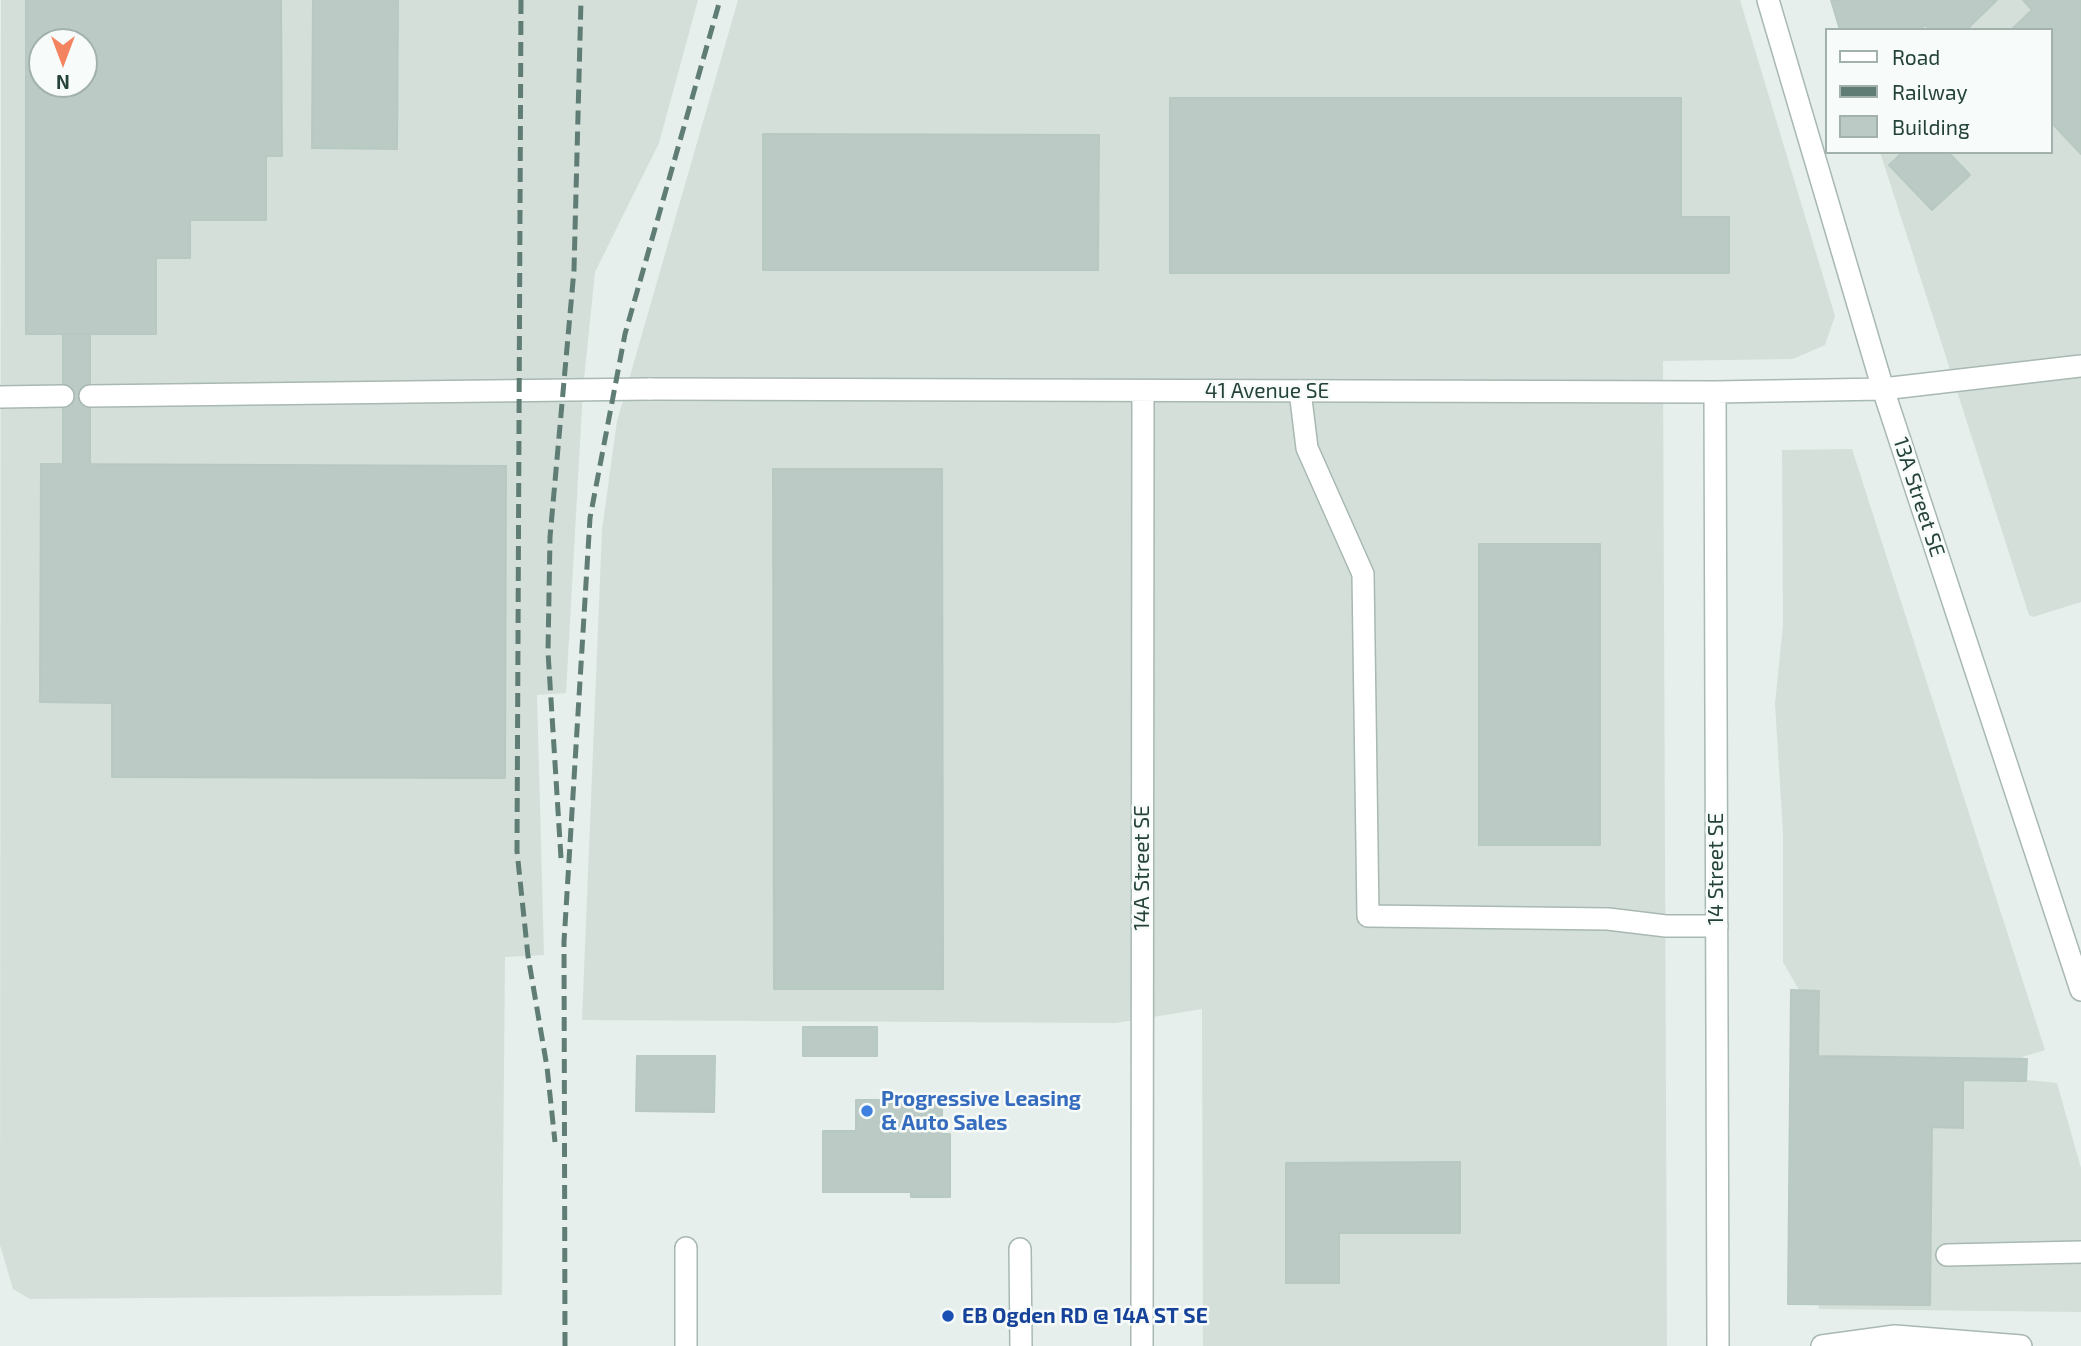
<!DOCTYPE html>
<html>
<head>
<meta charset="utf-8">
<style>
	body { margin:0 }
	#map { position:relative; width:2081px; height:1346px; overflow:hidden; background:#e6efeb; font-family:"Exo 2",sans-serif }
	canvas { display:block }
	.legend { position:absolute; left:1825px; top:28px; width:228px; height:126px; box-sizing:border-box; background:#f7fbf9; border:2px solid #a3b1ad; margin:0; padding:9px 12px; list-style:none; font-size:21px; color:#24423a }
	.legend li { display:flex; align-items:center; gap:14px; height:35px }
	.legend b { width:35px; border:2px solid #a3b1ad }
	.north { position:absolute; left:28px; top:28px; width:70px; height:70px; box-sizing:border-box; background:#f7fbf9; border:2px solid #a3b1ad; border-radius:50%; rotate:180deg; font-size:19px; font-weight:700; line-height:28px; text-align:center; color:#24423a }
	.north::after { content:''; display:block; margin:auto; width:24px; height:32px; background:#f4845f; clip-path:polygon(50% 0,100% 100%,50% 72%,0 100%) }
</style>
</head>
<body>
<div id="map">
<canvas width="2081" height="1346"></canvas>
<ul class="legend">
<li><b style="height:9px;background:#fff"></b>Road</li>
<li><b style="height:9px;background:#5f7d75"></b>Railway</li>
<li><b style="height:19px;background:#bbcac4"></b>Building</li>
</ul>
<div class="north">N</div>
</div>
<script>
const c = document.querySelector('canvas').getContext('2d');
c.lineJoin = 'round';
function fillPath(path, color) {
  c.fillStyle = color;
  c.fill(path, 'evenodd');
}
function shape(rows) {
  const path = new Path2D();
  for (const r of rows) {
    path.moveTo(r[0], r[1]);
    for (let i = 2; i < r.length; i += 2) path.lineTo(r[i], r[i + 1]);
  }
  return path;
}
function stroke(path, color, width, dash) {
  c.strokeStyle = color;
  c.lineWidth = width;
  c.lineCap = dash ? 'butt' : 'round';
  c.setLineDash(dash || []);
  c.stroke(path);
}
function write(font, color, halo, rows, align = 'center') {
  c.font = font + ' "Exo 2",sans-serif';
  c.lineWidth = 5;
  c.setLineDash([]);
  c.textBaseline = 'middle';
  c.strokeStyle = halo;
  c.fillStyle = color;
  for (const [text, x, y, turn = 0] of rows) {
    c.save();
    c.translate(x, y);
    c.rotate((+turn || 0) * Math.PI / 180);
    c.textAlign = isNaN(turn) ? turn : align;
    if (halo) c.strokeText(text, 0, 0);
    c.fillText(text, 0, 0);
    c.restore();
  }
}
const built = shape([
	[1,0,698,0,659,143,595,272,583,389,566,693,537,695,544,955,505,957,502,1295,30,1299,13,1289,0,1245],
	[42,42,84,42,84,84,42,84],
	[738,0,1740,0,1835,316,1825,345,1793,359,1663,361,1667,1346,1203,1346,1202,1009,1116,1023,582,1020,602,530,617,421],
	[1831,0,2081,0,2081,602,2033,617,2029,615,1880,152,2051,152,2051,30,1840,30],
	[1852,449,2045,1050,2022,1057,2027,1059,2027,1080,2057,1083,2081,1168,2081,1312,1819,1309,1799,990,1783,962,1783,833,1775,704,1783,625,1782,450]
]);
const building = shape([
	[26,0,281,0,282,156,266,156,266,220,190,220,190,258,156,258,156,334,26,334,26,0],
	[42,42,84,42,84,84,42,84,42,42],
	[313,0,398,0,397,149,312,148,313,0],
	[1831,0,1997,0,1966,30,1928,30,1927,25,1914,30,1840,30,1831,0],
	[2023,0,2081,0,2081,154,2051,122,2051,30,2011,30,2032,10,2023,0],
	[1170,98,1681,98,1681,217,1729,217,1729,273,1170,273,1170,98],
	[763,134,1099,135,1098,270,763,270,763,134],
	[1903,152,1948,152,1970,175,1932,210,1889,165,1903,152],
	[63,334,90,334,90,464,63,464,63,334],
	[41,464,506,466,505,778,112,777,112,703,40,702,41,464],
	[773,469,942,469,943,989,774,989,773,469],
	[1479,544,1600,544,1600,845,1479,845,1479,544],
	[1791,990,1819,991,1818,1056,2027,1059,2026,1081,1963,1080,1963,1128,1932,1127,1930,1305,1788,1304,1791,990],
	[803,1027,877,1027,877,1056,803,1056,803,1027],
	[637,1056,715,1056,714,1112,636,1111,637,1056],
	[856,1100,942,1100,942,1134,950,1134,950,1197,911,1197,911,1192,823,1192,823,1131,856,1131,856,1100],
	[1460,1162,1460,1233,1339,1233,1339,1283,1286,1283,1286,1163,1460,1162]
]);
const service = shape([
	[1883,389,2081,366],
	[1300,391,1307,448,1363,574,1368,916,1608,919,1666,926,1717,926],
	[90,396,650,389],
	[0,397,63,396],
	[686,1248,686,1346],
	[1020,1249,1021,1346],
	[1947,1255,2081,1252]
]);
const minor = shape([
	[1768,0,1883,389,2081,990],
	[650,389,1715,392,1883,389],
	[1715,392,1718,1346],
	[1142,1346,1143,391]
]);
const tertiary = shape([
	[1822,1346,1895,1336,2021,1346]
]);
const rail = shape([
	[521,0,517,851,528,956,547,1067,555,1142],
	[561,858,548,652,550,537,574,270,581,0],
	[565,1346,564,942,590,518,625,334,720,0]
]);
const markers = [
	[867,1111,7,"#3f7fe0"],
	[948,1316,7,"#1a4fb4"]
];
const streetNames = [
	["41 Avenue SE",1267,391],
	["13A Street SE",1919,497,72],
	["14A Street SE",1142,868,-90],
	["14 Street SE",1716,869,-90]
];
const shopNames = [
	["Progressive Leasing",881,1099],
	["& Auto Sales",881,1123]
];
const transitNames = [
	["EB Ogden RD @ 14A ST SE",962,1316]
];
fillPath(built, '#d4dfda');
fillPath(building, '#bbcac4');
stroke(building, '#b8c9c2', 2);
stroke(service, '#a8b8b2', 24);
stroke(minor, '#a8b8b2', 24);
stroke(tertiary, '#a8b8b2', 24);
stroke(service, '#fff', 21);
stroke(minor, '#fff', 21);
stroke(tertiary, '#fff', 21);
stroke(rail, '#5f7d75', 5, [14, 7]);
for (const [x, y, r, color] of markers) {
  const dot = new Path2D();
  dot.arc(x, y, r, 0, 2 * Math.PI);
  c.fillStyle = color;
  c.fill(dot);
  stroke(dot, '#f7fbf9', 2.5);
}
write('21px', '#24423a', '#f7fbf9', streetNames);
write('bold 21px', '#366cbe', '#f7fbf9', shopNames, 'left');
write('bold 21px', '#164399', '#f7fbf9', transitNames, 'left');
</script>
</body>
</html>
